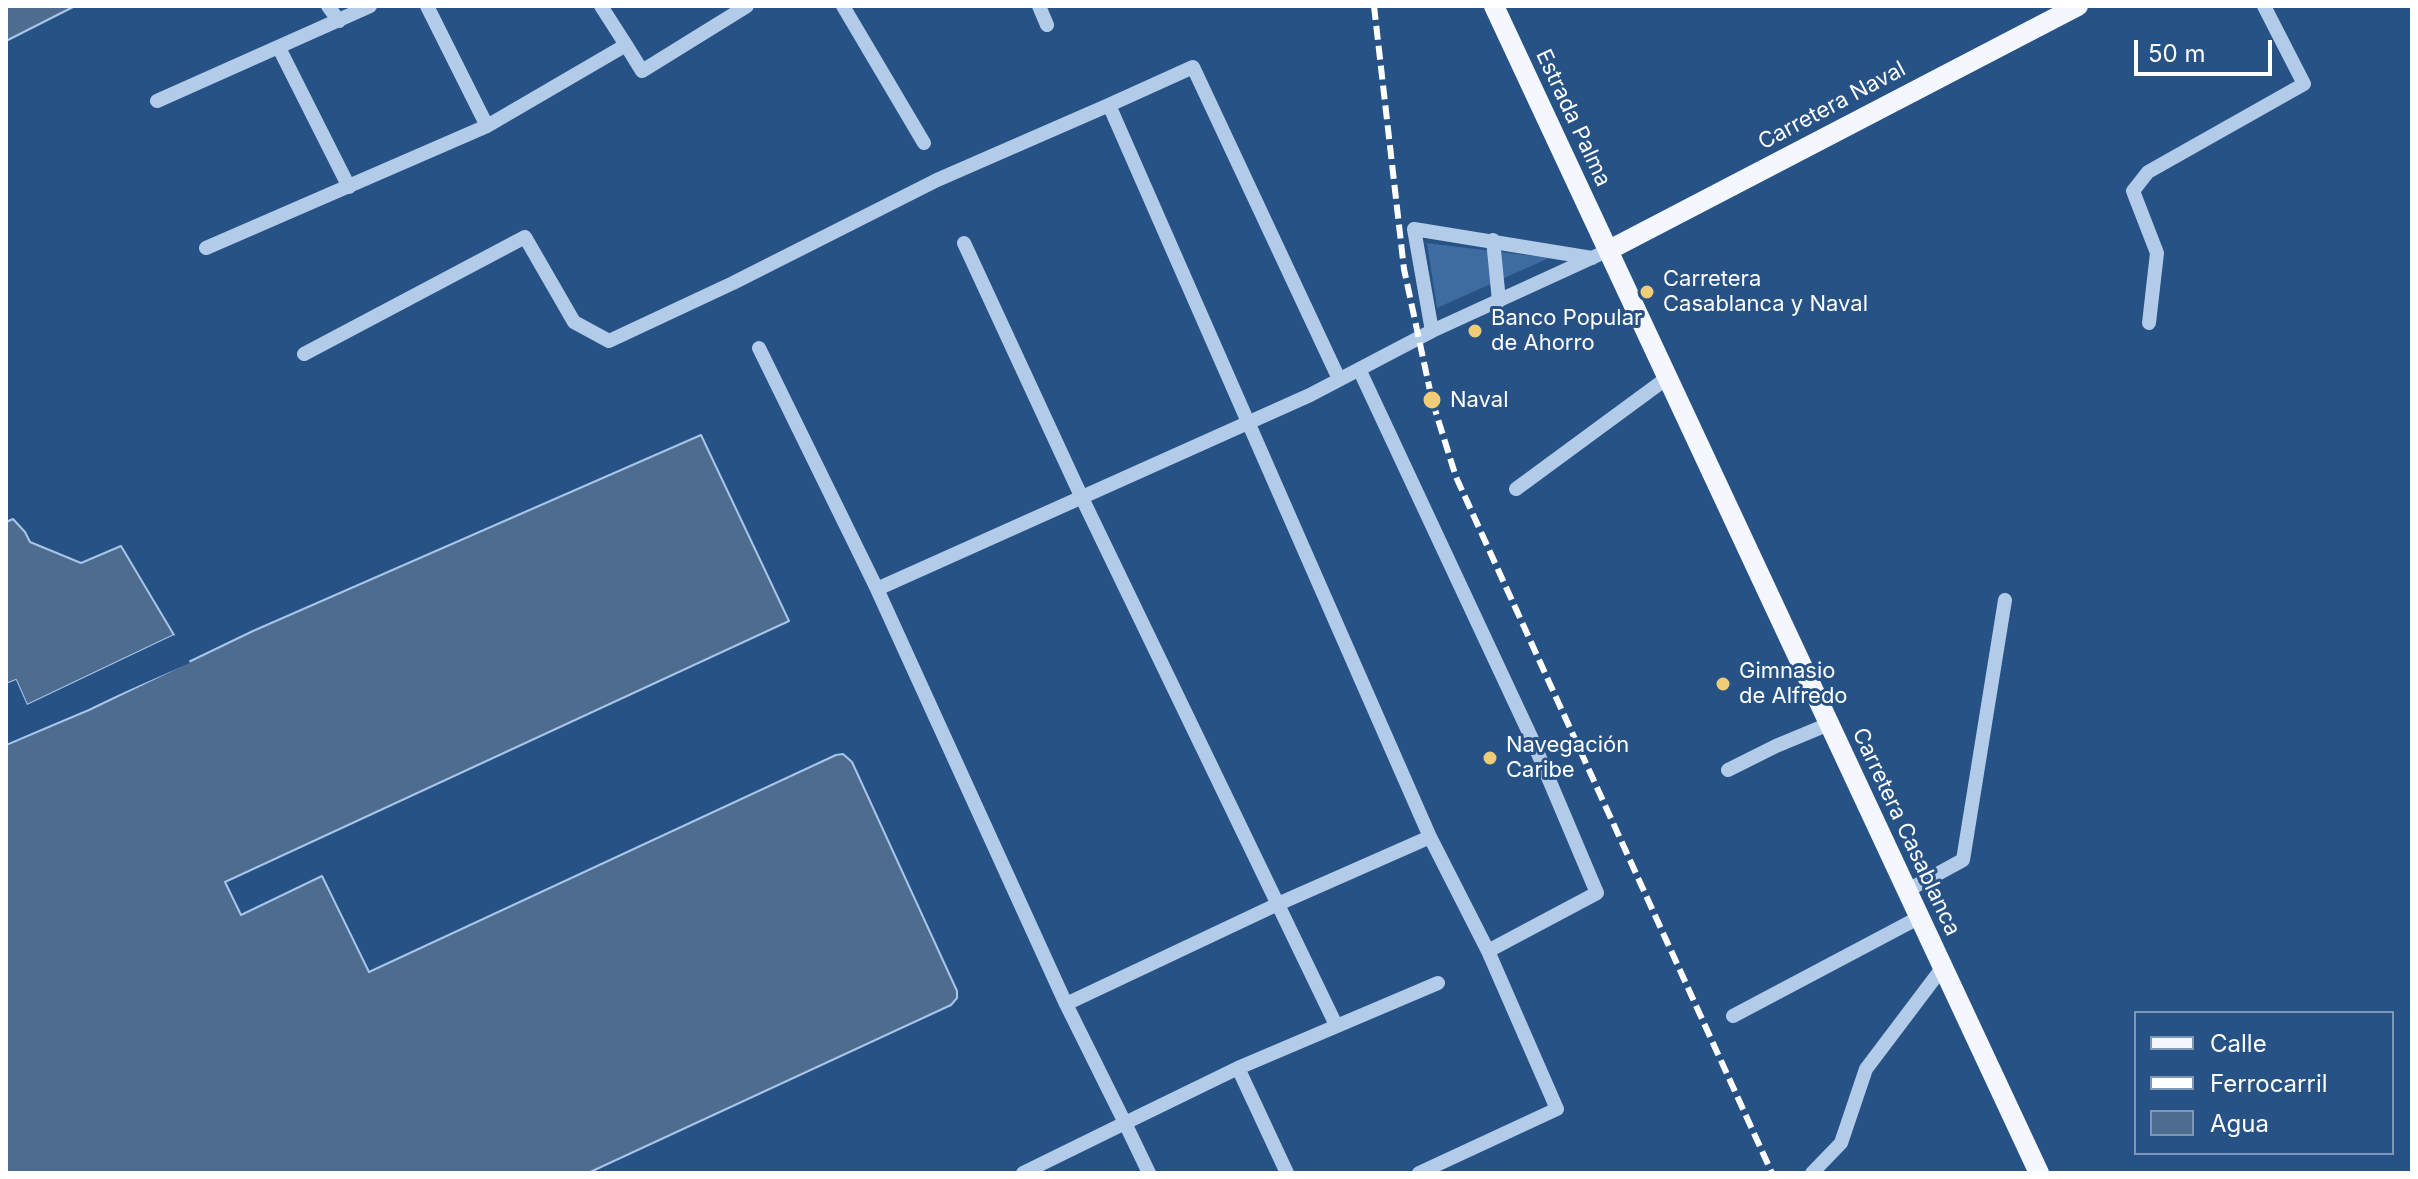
<!DOCTYPE html>
<html>
<head>
<meta charset="utf-8">
<style>
	body { margin:0 }
	#map { position:relative; width:2418px; height:1179px; overflow:hidden; background:#275286; font-family:Inter,sans-serif }
	canvas { display:block }
	.frame { position:absolute; inset:0; border:8px solid #fff; pointer-events:none }
	.legend { position:absolute; left:2134px; top:1011px; width:260px; height:144px; box-sizing:border-box; background:#275286; border:2px solid #7d97b6; margin:0; padding:10px 14px; list-style:none; font-size:24px; color:#fff }
	.legend li { display:flex; align-items:center; gap:16px; height:40px }
	.legend b { width:40px; border:2px solid #7d97b6 }
	.scale { position:absolute; left:2134px; top:40px; width:138px; height:36px; box-sizing:border-box; border:4px solid #fff; border-top:0; padding-left:10px; font-size:24px; line-height:28px; white-space:nowrap; color:#fff; -webkit-text-stroke:6px #275286; paint-order:stroke }
</style>
</head>
<body>
<div id="map">
<canvas width="2418" height="1179"></canvas>
<div class="frame"></div>
<ul class="legend">
<li><b style="height:10px;background:#f4f8fe"></b>Calle</li>
<li><b style="height:10px;background:#fff"></b>Ferrocarril</li>
<li><b style="height:22px;background:#4e6c90"></b>Agua</li>
</ul>
<div class="scale">50 m</div>
</div>
<script>
const c = document.querySelector('canvas').getContext('2d');
c.lineJoin = 'round';
function fillPath(path, color) {
  c.fillStyle = color;
  c.fill(path, 'evenodd');
}
function shape(rows) {
  const path = new Path2D();
  for (const r of rows) {
    path.moveTo(r[0], r[1]);
    for (let i = 2; i < r.length; i += 2) path.lineTo(r[i], r[i + 1]);
  }
  return path;
}
function stroke(path, color, width, dash) {
  c.strokeStyle = color;
  c.lineWidth = width;
  c.lineCap = dash ? 'butt' : 'round';
  c.setLineDash(dash || []);
  c.stroke(path);
}
function write(font, color, halo, rows, align = 'center') {
  c.font = font + ' Inter,sans-serif';
  c.lineWidth = 6;
  c.setLineDash([]);
  c.textBaseline = 'middle';
  c.strokeStyle = halo;
  c.fillStyle = color;
  for (const [text, x, y, turn = 0] of rows) {
    c.save();
    c.translate(x, y);
    c.rotate((+turn || 0) * Math.PI / 180);
    c.textAlign = isNaN(turn) ? turn : align;
    if (halo) c.strokeText(text, 0, 0);
    c.fillText(text, 0, 0);
    c.restore();
  }
}
const green = shape([
	[1427,243,1549,258,1437,308]
]);
const water = shape([
	[6,6,75,6,6,41,6,6],
	[701,435,789,621,225,882,241,915,322,876,369,972,836,755,843,754,852,762,957,991,957,998,951,1005,588,1173,6,1173,6,745,89,710,253,631,701,435],
	[13,519,25,532,30,542,81,563,121,546,174,635,27,705,16,680,6,684,6,522,13,519]
]);
const pier = shape([
	[174,635,176,639,28,709,23,707,14,685,6,688,6,684,16,680,27,705],
	[188,659,190,663,6,744,6,741,88,706]
]);
const minor = shape([
	[328,6,339,21],
	[843,6,924,143],
	[1039,6,1047,25],
	[626,45,642,71,747,6],
	[279,48,349,187],
	[157,101,370,6],
	[1109,105,1193,67,1339,379],
	[487,126,626,45,601,6],
	[1493,240,1499,301],
	[964,243,1082,498,1336,1025],
	[206,248,487,126,427,6],
	[2149,323,2157,253,2133,191,2148,172,2304,84,2264,6],
	[1432,331,1414,229,1592,258],
	[759,348,877,589,1066,1004,1125,1123,1238,1068],
	[304,354,525,237,574,322,609,341,733,283,937,180,1109,105,1430,837,1488,951],
	[1359,369,1531,737,1597,893,1488,951,1557,1109,1419,1173],
	[1516,489,1667,378],
	[877,589,1310,395,1432,331,1609,250],
	[1728,770,1776,746,1829,724],
	[1908,890,1963,860,2005,600],
	[1066,1004,1278,904,1430,837],
	[1733,1016,1920,917],
	[1023,1173,1125,1123,1149,1173],
	[1287,1173,1238,1068,1438,983],
	[1812,1173,1841,1143,1866,1069,1943,967]
]);
const major = shape([
	[1494,6,2039,1173],
	[1609,250,2078,6]
]);
const rail = shape([
	[1374,6,1404,269,1432,400,1456,477,1772,1173]
]);
const markers = [
	[1647,292,8,"#f0cb78"],
	[1475,331,8,"#f0cb78"],
	[1432,400,10,"#f0cb78"],
	[1723,684,8,"#f0cb78"],
	[1490,758,8,"#f0cb78"]
];
const streetNames = [
	["Carretera Naval",1832,106,-28],
	["Estrada Palma",1573,118,65],
	["Carretera Casablanca",1906,832,65]
];
const poiNames = [
	["Carretera",1663,279],
	["Casablanca y Naval",1663,304],
	["Banco Popular",1491,318],
	["de Ahorro",1491,343],
	["Naval",1450,400],
	["Gimnasio",1739,671],
	["de Alfredo",1739,696],
	["Navegación",1506,745],
	["Caribe",1506,770]
];
fillPath(green, '#3c6ca2');
fillPath(water, '#4e6c90');
stroke(water, '#a7c6e8', 2);
fillPath(pier, '#275286');
stroke(minor, '#b2cbe8', 14);
stroke(major, '#f4f8fe', 20);
stroke(rail, '#fff', 6, [14, 6]);
for (const [x, y, r, color] of markers) {
  const dot = new Path2D();
  dot.arc(x, y, r, 0, 2 * Math.PI);
  c.fillStyle = color;
  c.fill(dot);
  stroke(dot, '#275286', 3);
}
write('22px', '#fff', '#275286', streetNames);
write('22px', '#fff', '#275286', poiNames, 'left');
</script>
</body>
</html>
